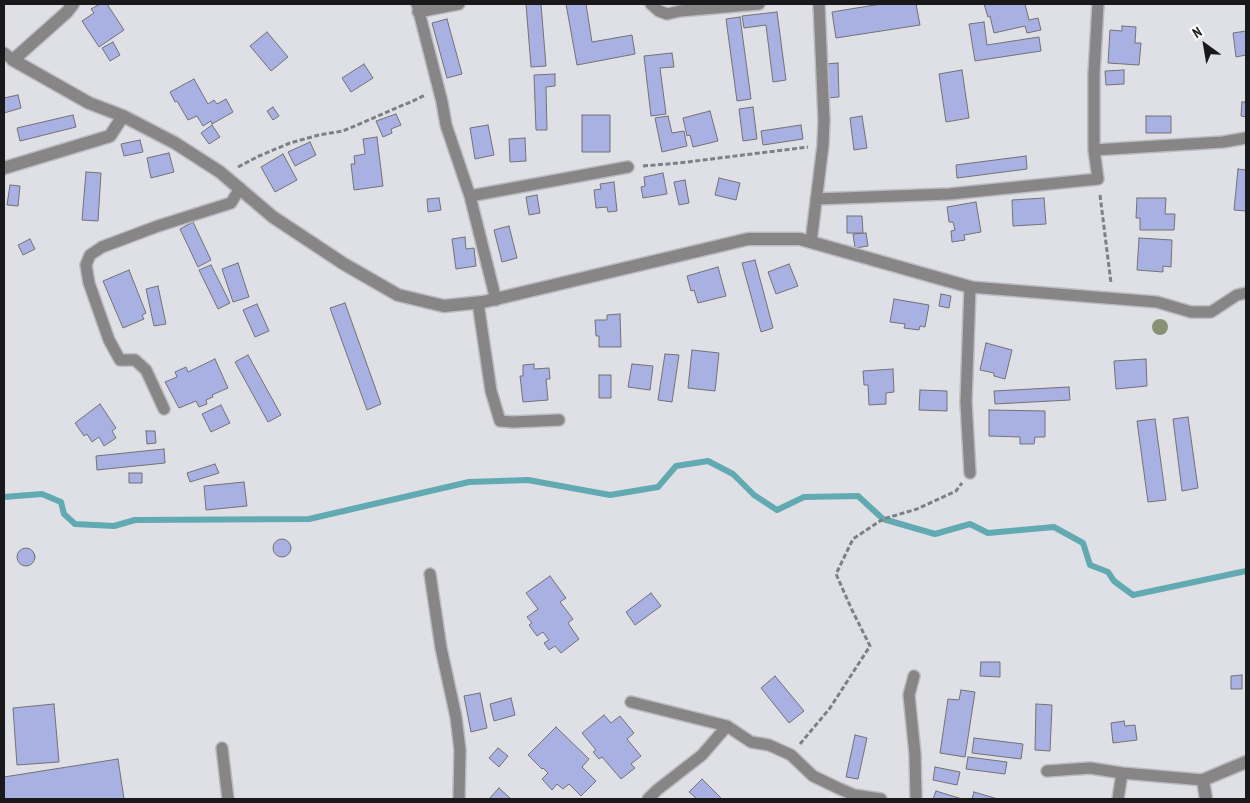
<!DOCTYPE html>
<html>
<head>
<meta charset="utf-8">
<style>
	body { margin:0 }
	#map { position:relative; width:1250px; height:803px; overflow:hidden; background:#dfe0e5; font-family:"PT Sans Narrow",sans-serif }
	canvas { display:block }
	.frame { position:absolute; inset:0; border:5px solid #19191b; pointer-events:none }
	.north { position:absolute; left:1180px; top:20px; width:50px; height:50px; -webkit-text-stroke:4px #fff; paint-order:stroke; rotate:328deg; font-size:14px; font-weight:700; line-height:20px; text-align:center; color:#19191b }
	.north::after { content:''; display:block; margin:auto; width:18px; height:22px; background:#19191b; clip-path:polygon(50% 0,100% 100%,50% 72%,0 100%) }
</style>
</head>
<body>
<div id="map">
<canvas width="1250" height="803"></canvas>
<div class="frame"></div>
<div class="north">N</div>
</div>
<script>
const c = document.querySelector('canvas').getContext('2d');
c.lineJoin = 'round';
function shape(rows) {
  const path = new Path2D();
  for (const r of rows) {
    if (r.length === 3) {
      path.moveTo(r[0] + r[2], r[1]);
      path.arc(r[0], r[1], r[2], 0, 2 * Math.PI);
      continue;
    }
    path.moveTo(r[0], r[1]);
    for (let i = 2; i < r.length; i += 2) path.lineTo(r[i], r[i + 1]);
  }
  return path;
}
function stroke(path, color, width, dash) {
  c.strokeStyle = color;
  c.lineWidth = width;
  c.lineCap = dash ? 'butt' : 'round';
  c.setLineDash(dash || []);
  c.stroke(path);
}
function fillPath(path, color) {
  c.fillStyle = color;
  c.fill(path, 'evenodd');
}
const stream = shape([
	[4,497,42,494,61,502,64,514,75,524,114,526,135,520,309,519,469,482,528,480,610,495,658,487,676,466,708,461,733,474,754,495,777,510,804,497,858,496,883,519,935,534,970,524,988,533,1054,527,1083,543,1090,565,1108,572,1114,581,1133,595,1246,571]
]);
const building = shape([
	[100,4,107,4,124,30,99,47,82,21,94,13,91,9,100,4],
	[526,4,541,4,546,66,531,67,526,4],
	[566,4,586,4,592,42,632,35,635,54,577,65,566,4],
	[881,4,916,4,920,25,836,38,832,12,881,4],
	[984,4,1025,4,1029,20,1038,18,1041,30,1027,33,1025,26,994,33,990,16,988,17,984,4],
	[777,12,786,80,773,82,766,25,744,28,742,16,777,12],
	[740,17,751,99,737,101,726,19,740,17],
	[447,19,462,74,447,78,432,23,447,19],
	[984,22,987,45,1039,37,1041,51,975,61,969,24,984,22],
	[1122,26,1136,27,1135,43,1141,43,1139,65,1108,63,1110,30,1122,31,1122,26],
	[1246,31,1246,55,1236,57,1233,33,1246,31],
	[267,32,288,57,271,71,250,46,267,32],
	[113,42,120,55,110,61,102,48,113,42],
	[672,53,674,67,660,68,666,114,651,116,644,56,672,53],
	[838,63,839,97,827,98,826,64,838,63],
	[364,64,373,78,351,92,342,78,364,64],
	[962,70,969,118,946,122,939,74,962,70],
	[1124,70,1124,84,1106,85,1105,71,1124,70],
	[555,74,555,86,546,87,547,130,536,130,534,75,555,74],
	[194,79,208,104,214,100,217,104,226,99,233,112,212,124,211,121,203,126,197,116,188,120,177,101,175,102,170,92,194,79],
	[18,95,21,108,4,113,4,98,18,95],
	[1242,102,1246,102,1246,117,1241,116,1242,102],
	[273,107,279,116,273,120,267,111,273,107],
	[753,107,757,139,743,141,739,109,753,107],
	[710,111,718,141,693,147,690,135,687,136,683,118,710,111],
	[396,114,401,125,391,129,392,133,383,137,376,121,396,114],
	[73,115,76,127,20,141,17,128,73,115],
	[582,115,610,115,610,152,582,152,582,115],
	[668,116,672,133,684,131,687,146,662,152,655,118,668,116],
	[862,116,867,148,854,150,850,118,862,116],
	[1146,116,1171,116,1171,133,1146,133,1146,116],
	[212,125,220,137,209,144,201,133,212,125],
	[488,125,494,155,475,159,470,128,488,125],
	[801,125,803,139,763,145,761,131,801,125],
	[377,137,383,186,354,190,351,164,355,164,354,156,365,154,363,139,377,137],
	[525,138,526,161,510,162,509,139,525,138],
	[140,140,143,152,124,156,121,144,140,140],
	[310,142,316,155,295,166,288,152,310,142],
	[169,153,174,172,151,178,147,158,169,153],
	[283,154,297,180,275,192,261,167,283,154],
	[1026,156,1027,169,957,178,956,165,1026,156],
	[1238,169,1246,170,1246,211,1234,210,1238,169],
	[86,172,101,173,98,221,82,220,86,172],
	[663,173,667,194,643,198,641,187,645,186,644,177,663,173],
	[719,178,740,183,736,200,715,195,719,178],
	[685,180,689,203,679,205,674,182,685,180],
	[614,182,617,211,608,212,607,207,596,208,594,190,601,189,600,184,614,182],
	[10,185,20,186,18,206,7,205,10,185],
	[537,195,540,213,529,215,526,197,537,195],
	[439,198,441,210,428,212,427,199,439,198],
	[1044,198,1046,224,1013,226,1012,200,1044,198],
	[1137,198,1166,198,1165,214,1175,214,1174,230,1140,230,1140,218,1136,218,1137,198],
	[976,202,981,232,964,235,965,240,952,242,951,231,955,230,953,222,949,222,947,207,976,202],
	[847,216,862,216,863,233,847,233,847,216],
	[193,222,211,260,198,267,180,229,193,222],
	[509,226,517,258,502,262,494,230,509,226],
	[866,233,868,246,855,248,853,234,866,233],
	[465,237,466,249,474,248,476,266,456,269,452,239,465,237],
	[1139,238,1172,240,1171,267,1163,266,1163,272,1137,270,1139,238],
	[30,239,35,249,23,255,18,245,30,239],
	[755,260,773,328,761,332,742,263,755,260],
	[238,263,249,297,233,302,222,269,238,263],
	[789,264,798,286,776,294,768,272,789,264],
	[211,265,230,303,218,309,199,270,211,265],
	[718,267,726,296,698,303,694,290,691,291,687,276,718,267],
	[129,270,146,313,142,315,144,319,123,328,103,281,129,270],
	[158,286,166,324,154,326,146,289,158,286],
	[941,294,951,296,949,308,939,306,941,294],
	[894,299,929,305,925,327,920,326,919,330,904,328,905,324,890,322,894,299],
	[345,303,381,404,367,410,330,308,345,303],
	[257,304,269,331,255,337,243,310,257,304],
	[620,314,621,347,599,347,599,336,596,336,595,320,607,320,607,315,620,314],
	[986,343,1012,350,1005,379,994,376,994,373,980,370,986,343],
	[692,350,719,353,715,391,688,388,692,350],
	[665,354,679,355,672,402,658,400,665,354],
	[248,355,281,415,268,422,235,362,248,355],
	[215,359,228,388,212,395,213,397,206,400,207,404,199,407,196,401,179,408,165,382,177,377,175,372,186,367,188,372,215,359],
	[1146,359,1147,386,1116,389,1114,361,1146,359],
	[534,364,534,369,549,368,550,379,546,379,548,400,523,402,520,376,523,376,523,365,534,364],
	[632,364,653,366,650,390,628,387,632,364],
	[893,369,894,392,886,393,886,404,869,405,868,385,864,385,863,371,893,369],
	[599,375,611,375,611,398,599,398,599,375],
	[1069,387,1070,400,995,404,994,391,1069,387],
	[920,390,947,391,947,411,919,410,920,390],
	[100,404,116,428,112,431,116,438,104,446,99,437,92,442,87,434,84,436,75,423,100,404],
	[221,405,230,423,211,432,202,414,221,405],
	[989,410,1045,411,1045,437,1035,437,1034,444,1020,444,1020,437,989,436,989,410],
	[1188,417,1198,488,1182,491,1173,419,1188,417],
	[1155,419,1166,500,1148,502,1137,421,1155,419],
	[146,431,155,431,156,443,147,444,146,431],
	[164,449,165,463,97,470,96,456,164,449],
	[215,464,219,473,190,482,187,473,215,464],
	[129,473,142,473,142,483,129,483,129,473],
	[244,482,247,506,206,510,204,486,244,482],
	[282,548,9],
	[26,557,9],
	[550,576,566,598,560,602,573,619,568,623,579,639,561,653,555,646,549,650,544,643,549,640,543,632,537,636,529,625,532,623,527,617,538,609,526,593,550,576],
	[651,593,661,606,635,625,626,612,651,593],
	[981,662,1000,662,1000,677,980,676,981,662],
	[1242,675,1242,689,1231,689,1231,676,1242,675],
	[775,676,804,711,789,723,761,688,775,676],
	[961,690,975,692,965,757,940,753,948,699,959,700,961,690],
	[480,693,487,728,471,732,464,696,480,693],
	[511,698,515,715,494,721,490,704,511,698],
	[54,704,59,762,17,765,13,708,54,704],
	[1036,704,1052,705,1050,751,1035,750,1036,704],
	[604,715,611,723,620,716,634,733,627,739,641,756,631,764,635,768,621,779,602,757,599,759,593,752,596,750,582,733,604,715],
	[1124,721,1125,726,1135,725,1137,740,1113,743,1111,723,1124,721],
	[556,727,589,759,582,767,596,781,581,796,569,784,563,789,557,784,552,790,542,779,548,773,543,768,542,769,528,755,556,727],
	[855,735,867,738,858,779,846,777,855,735],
	[974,738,1023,744,1021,759,972,753,974,738],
	[498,748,508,756,499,767,489,758,498,748],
	[968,757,1007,762,1005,774,966,769,968,757],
	[118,759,124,799,4,799,4,777,118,759],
	[935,767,960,772,957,785,933,780,935,767],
	[702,779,722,799,697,799,689,792,702,779],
	[499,788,511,799,489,799,499,788],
	[936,791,962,799,933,799,936,791],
	[974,792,998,799,972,799,974,792]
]);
const path = shape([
	[643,166,679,163,808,147],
	[238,167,259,156,290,143,319,135,343,131,415,100,425,95],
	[1100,195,1111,283],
	[800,744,830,708,870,646,852,610,836,574,853,539,883,519,917,509,956,491,962,483]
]);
const lane = shape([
	[417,4,442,102,446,125,470,196,496,300],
	[651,4,659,11,667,14,680,11,759,4],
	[418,12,459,4],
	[4,53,13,60],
	[1094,150,1223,142,1246,138],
	[470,196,628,167],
	[816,199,949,194,1098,179,1094,150,1094,74,1098,4],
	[811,242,823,145,824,120,819,4],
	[478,303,491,391,500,421,513,422,559,420],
	[164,409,146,370,135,360,120,360,109,340,89,283,86,265,90,255,102,247,158,226,231,203,240,188],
	[970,473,966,402,970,287,1157,302,1191,312,1211,312,1237,295,1246,293],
	[430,574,441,648,456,717,460,750,459,799],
	[914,676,909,695,915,754,916,799],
	[631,702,727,726,751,742,769,745,791,755,813,776,838,788,854,795,881,799],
	[222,748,228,799],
	[1047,771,1090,768,1122,773],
	[648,799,657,790,702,755,727,726],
	[1118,799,1122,773,1203,780]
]);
const street = shape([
	[73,4,67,12,13,60,89,103,123,116,175,143,220,172,273,217,344,264,398,295,444,306,483,302,748,239,800,239,970,287],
	[4,168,110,136,123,116],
	[1206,799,1203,780,1246,762]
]);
const trees = [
	[1160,327]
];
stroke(stream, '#62aab1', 6);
fillPath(building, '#a9b0e2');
stroke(building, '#717276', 1);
stroke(lane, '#bbbcc1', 14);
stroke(street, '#bbbcc1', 15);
stroke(path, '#7f8083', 3, [5, 2.5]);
stroke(lane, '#878586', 11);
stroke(street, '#878586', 12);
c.fillStyle = '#899173';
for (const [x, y] of trees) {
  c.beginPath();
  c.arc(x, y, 8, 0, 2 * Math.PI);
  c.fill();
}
</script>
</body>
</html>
